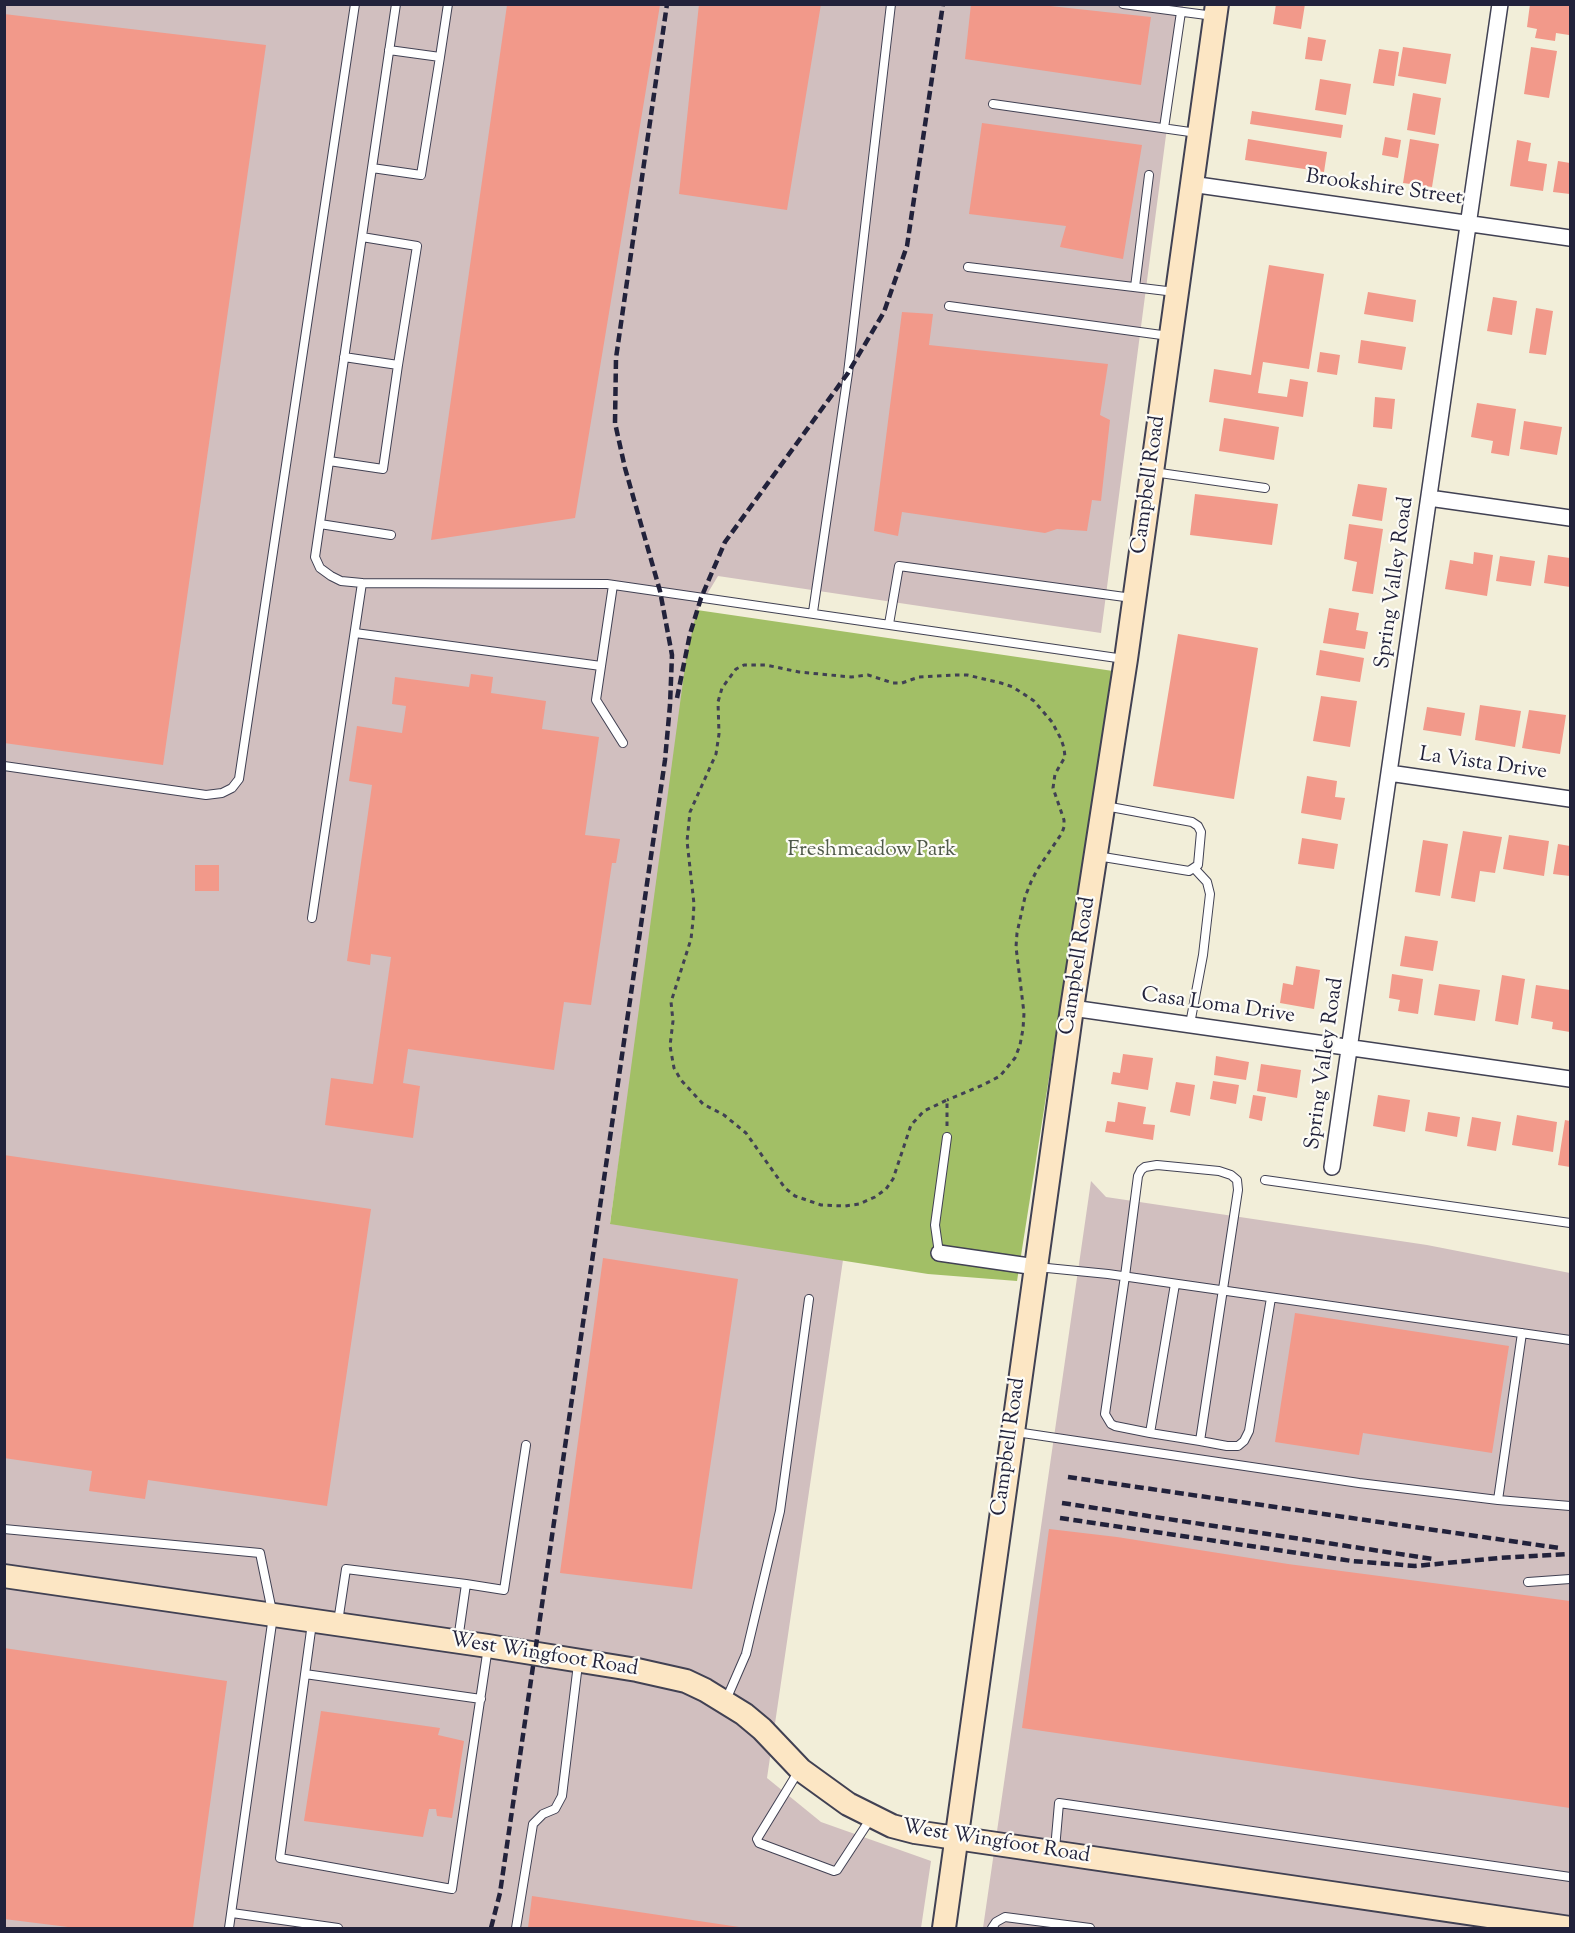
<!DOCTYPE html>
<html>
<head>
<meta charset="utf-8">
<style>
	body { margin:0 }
	#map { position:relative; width:1575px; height:1933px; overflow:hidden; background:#f2eed9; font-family:"Sorts Mill Goudy",serif }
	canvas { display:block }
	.frame { position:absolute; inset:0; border:6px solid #22223b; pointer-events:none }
</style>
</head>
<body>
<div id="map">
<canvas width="1575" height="1933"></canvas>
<div class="frame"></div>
</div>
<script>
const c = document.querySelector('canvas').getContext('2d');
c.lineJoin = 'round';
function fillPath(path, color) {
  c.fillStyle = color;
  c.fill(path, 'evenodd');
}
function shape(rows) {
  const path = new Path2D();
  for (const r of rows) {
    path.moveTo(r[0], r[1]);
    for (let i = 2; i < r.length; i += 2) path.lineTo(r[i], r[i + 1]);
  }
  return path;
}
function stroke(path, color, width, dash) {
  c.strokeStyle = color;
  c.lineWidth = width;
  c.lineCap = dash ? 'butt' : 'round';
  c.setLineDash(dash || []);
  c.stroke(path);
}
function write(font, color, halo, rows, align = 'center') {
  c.font = font + ' "Sorts Mill Goudy",serif';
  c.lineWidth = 4.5;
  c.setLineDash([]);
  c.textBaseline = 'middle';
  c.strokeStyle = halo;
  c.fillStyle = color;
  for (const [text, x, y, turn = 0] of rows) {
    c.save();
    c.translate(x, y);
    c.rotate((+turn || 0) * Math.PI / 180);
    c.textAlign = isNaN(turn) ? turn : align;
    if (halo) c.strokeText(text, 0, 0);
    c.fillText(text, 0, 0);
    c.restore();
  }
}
const industrial = shape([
	[5,5,1183,5,1101,633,718,576,697,611,610,1223,843,1260,767,1778,821,1822,931,1861,921,1928,5,1928],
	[1091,1181,1106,1197,1427,1245,1570,1273,1570,1928,983,1928]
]);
const green = shape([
	[697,610,1113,671,1017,1281,928,1274,610,1224,686,659]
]);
const building = shape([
	[699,4,821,4,787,210,679,194],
	[971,4,1032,4,1151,17,1141,85,965,59],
	[1276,4,1305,4,1301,29,1273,24],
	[1530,4,1570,6,1569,35,1556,33,1555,41,1535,38,1537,29,1527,27],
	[507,5,660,5,575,518,431,540],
	[4,14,266,45,163,765,4,743],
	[1308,37,1326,40,1322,61,1305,59],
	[1403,47,1451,54,1446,84,1398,76],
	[1531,47,1557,51,1549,98,1524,94],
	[1379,49,1399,52,1394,86,1373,83],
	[1320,79,1351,84,1346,115,1315,110],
	[1413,93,1441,98,1435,135,1407,130],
	[1252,111,1343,125,1341,138,1250,124],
	[982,123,1142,145,1123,259,1060,247,1066,226,969,214],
	[1385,137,1401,140,1398,158,1382,155],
	[1248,139,1327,152,1324,172,1245,160],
	[1410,139,1439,144,1432,187,1403,183],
	[1517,140,1531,143,1528,161,1547,164,1543,191,1510,186],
	[1558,161,1570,163,1570,194,1553,192],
	[1269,265,1324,274,1309,369,1263,362,1258,393,1287,397,1290,379,1308,382,1303,417,1209,402,1214,369,1251,375],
	[1368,292,1416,300,1413,322,1364,314],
	[1493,297,1517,301,1512,335,1487,331],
	[1536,308,1553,311,1546,355,1529,353],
	[902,312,933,314,929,345,1108,364,1100,415,1110,420,1101,501,1092,500,1087,531,1057,529,1045,533,902,512,898,536,874,531],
	[1361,340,1406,347,1402,370,1358,363],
	[1320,352,1340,355,1337,375,1317,372],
	[1375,397,1395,399,1392,429,1373,427],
	[1477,403,1516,409,1509,456,1491,453,1493,441,1471,437],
	[1224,418,1279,427,1274,460,1219,451],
	[1524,421,1562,427,1557,455,1520,449],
	[1358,484,1387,488,1382,521,1352,516],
	[1195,494,1278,504,1272,545,1190,535],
	[1349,524,1383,529,1373,594,1352,591,1357,562,1344,559],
	[1474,552,1493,555,1487,596,1445,589,1450,560,1473,564],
	[1548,555,1570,558,1570,587,1544,583],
	[1500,556,1535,561,1531,586,1496,581],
	[1329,608,1359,613,1356,630,1368,632,1365,649,1323,643],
	[1178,634,1258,648,1234,799,1153,786],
	[1320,650,1364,658,1360,682,1316,675],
	[471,674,493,677,491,693,546,701,542,729,599,737,585,835,620,839,616,863,612,863,591,1005,564,1002,554,1070,408,1049,403,1083,420,1086,413,1138,325,1125,331,1078,373,1084,391,957,371,954,370,965,347,961,372,785,349,781,357,726,402,733,406,706,392,704,395,677,469,687],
	[1321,696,1357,701,1350,747,1313,741],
	[1480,705,1521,711,1515,747,1475,740],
	[1427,707,1465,713,1461,736,1423,730],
	[1529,710,1566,715,1560,754,1522,748],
	[1307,776,1337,781,1335,797,1345,798,1341,820,1301,813],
	[1463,831,1502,837,1495,873,1480,871,1475,902,1451,898],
	[1509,835,1549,841,1544,876,1503,869],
	[1302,838,1338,844,1334,869,1298,864],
	[1423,840,1448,844,1440,896,1415,892],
	[1558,844,1570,846,1570,876,1553,874],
	[195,865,219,865,219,891,195,891],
	[1405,936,1438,941,1433,971,1400,966],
	[1296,966,1320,970,1314,1009,1280,1003,1283,983,1293,985],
	[1392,974,1423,979,1418,1014,1398,1011,1400,1000,1389,998],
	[1502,975,1525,979,1518,1025,1495,1021],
	[1439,984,1480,990,1475,1021,1434,1015],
	[1536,985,1570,990,1570,1032,1552,1029,1553,1022,1531,1018],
	[1123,1054,1153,1058,1148,1090,1111,1084,1113,1072,1120,1073],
	[1216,1056,1249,1062,1246,1080,1214,1075],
	[1261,1064,1301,1070,1297,1098,1257,1091],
	[1213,1081,1239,1085,1236,1104,1210,1099],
	[1176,1082,1195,1085,1190,1116,1170,1112],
	[1253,1095,1266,1097,1262,1121,1249,1118],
	[1378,1095,1410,1100,1405,1132,1373,1126],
	[1118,1102,1146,1107,1143,1124,1155,1125,1153,1140,1105,1132,1107,1121,1115,1122],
	[1428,1112,1460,1117,1457,1137,1425,1131],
	[1517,1115,1557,1122,1553,1152,1512,1145],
	[1472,1117,1501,1122,1496,1151,1467,1146],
	[1565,1120,1570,1121,1570,1167,1558,1165],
	[4,1155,371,1209,327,1506,148,1480,145,1499,89,1491,92,1471,4,1458],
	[603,1258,738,1279,692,1589,560,1573],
	[1295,1313,1509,1346,1492,1453,1363,1433,1359,1455,1275,1442],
	[1049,1529,1117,1537,1288,1564,1570,1601,1570,1808,1022,1728],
	[4,1648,227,1681,193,1928,76,1928,4,1919],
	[321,1711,440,1728,438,1735,464,1741,452,1818,437,1816,436,1809,429,1809,423,1837,304,1821],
	[532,1896,739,1927,738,1928,528,1928]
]);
const path = shape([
	[947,1126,947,1100,924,1111,911,1125,893,1179,886,1189,875,1197,859,1204,845,1206,821,1205,795,1196,785,1188,746,1133,724,1115,703,1104,681,1080,674,1068,670,1046,673,1021,671,1002,691,939,693,921,694,904,687,841,690,812,716,754,719,734,718,702,722,688,736,669,744,665,766,665,799,672,851,677,868,675,893,683,902,683,919,677,955,675,967,675,1001,683,1013,687,1034,701,1052,722,1061,739,1064,748,1065,757,1055,774,1053,788,1064,820,1064,827,1062,833,1037,870,1031,882,1025,897,1017,933,1016,947,1024,1013,1023,1029,1020,1045,1015,1058,1000,1076,983,1085,947,1100]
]);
const lane = shape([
	[396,4,315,557,320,568,331,576,341,581,362,583,607,584,1124,659],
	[1123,4,1214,16],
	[389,50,440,57,448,4],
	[993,104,1197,133],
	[1164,128,1181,12],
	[372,168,421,175,440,57],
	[968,267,1175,292],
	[1135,287,1149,175],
	[949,306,1169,336],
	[344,357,398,365,417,246,362,237],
	[329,461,383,469,398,365],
	[1153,472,1265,488],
	[320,524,391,535],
	[613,585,596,700,623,743],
	[813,612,848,373,891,4],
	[889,624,899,566,1132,598],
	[355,633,601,666],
	[4,766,206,795,222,793,232,788,239,779,355,4],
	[1097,856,1189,871,1198,865,1201,832,1198,826,1192,822,1105,806],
	[312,918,362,583],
	[1190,1024,1203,955,1210,894,1207,882,1194,868],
	[1265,1180,1570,1223],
	[939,1253,935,1225,947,1137],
	[1037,1267,1108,1274,1570,1340],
	[1016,1432,1359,1483,1498,1500,1522,1333],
	[1150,1433,1175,1284],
	[1200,1441,1238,1190,1237,1180,1231,1175,1219,1171,1157,1165,1145,1167,1141,1170,1138,1176,1125,1276,1105,1414,1111,1424,1115,1426,1150,1433,1200,1441,1227,1446,1238,1446,1244,1441,1249,1431,1271,1298],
	[1498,1500,1570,1506],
	[4,1529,260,1553,273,1616,229,1928],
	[1528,1582,1570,1579],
	[466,1584,504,1590,526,1445],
	[338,1622,346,1569,466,1584,458,1640],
	[312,1623,280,1858,452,1889,488,1647],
	[305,1674,481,1699],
	[726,1700,746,1654,780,1511,809,1299],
	[798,1772,757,1839,759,1843,834,1871,837,1870,871,1818],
	[1055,1849,1059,1803,1570,1877],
	[232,1913,338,1928],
	[516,1928,533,1824,543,1814,555,1809,562,1796,578,1664],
	[992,1928,996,1922,1005,1917,1090,1928]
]);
const street = shape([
	[1191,184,1570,238],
	[1429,498,1570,518],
	[1389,773,1570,799],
	[1072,1008,1570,1079],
	[1332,1167,1500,4],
	[939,1253,1036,1267]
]);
const secondary = shape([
	[4,1576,488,1646,637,1670,686,1681,705,1690,744,1714,762,1729,801,1770,848,1804,892,1826,915,1832,1570,1928],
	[944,1928,1072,1008,1126,659,1217,4]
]);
const rail = shape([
	[677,698,690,634,701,598,725,542,848,373,884,312,907,246,943,4],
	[1068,1477,1559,1548],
	[1062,1503,1433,1559],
	[1060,1518,1352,1561,1415,1566,1499,1558,1570,1554],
	[491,1928,500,1893,665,760,670,705,672,655,660,591,625,468,615,423,616,358,667,4]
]);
const streetNames = [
	["Brookshire Street",1384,189,8],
	["Campbell Road",1150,485,-82],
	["Spring Valley Road",1396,583,-82],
	["La Vista Drive",1483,765,8],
	["Campbell Road",1079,966,-81],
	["Casa Loma Drive",1218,1007,8],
	["Spring Valley Road",1326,1064,-82],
	["Campbell Road",1010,1447,-82],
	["West Wingfoot Road",544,1656,9],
	["West Wingfoot Road",996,1843,9]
];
const parkNames = [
	["Freshmeadow Park",872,851]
];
fillPath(industrial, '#d1bfbf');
fillPath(green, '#a2bf66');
fillPath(building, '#f2998a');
stroke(lane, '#414153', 10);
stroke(street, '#414153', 18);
stroke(secondary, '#414153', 26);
stroke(path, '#414153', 3, [4.5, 4.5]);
stroke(lane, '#fff', 8);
stroke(street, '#fff', 15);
stroke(secondary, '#fce6c4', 22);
stroke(rail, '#22223b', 4.5, [9, 4.5]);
write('21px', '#22223b', '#fdfcf7', streetNames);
write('21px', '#4f594a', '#fdfcf7', parkNames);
</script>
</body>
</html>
